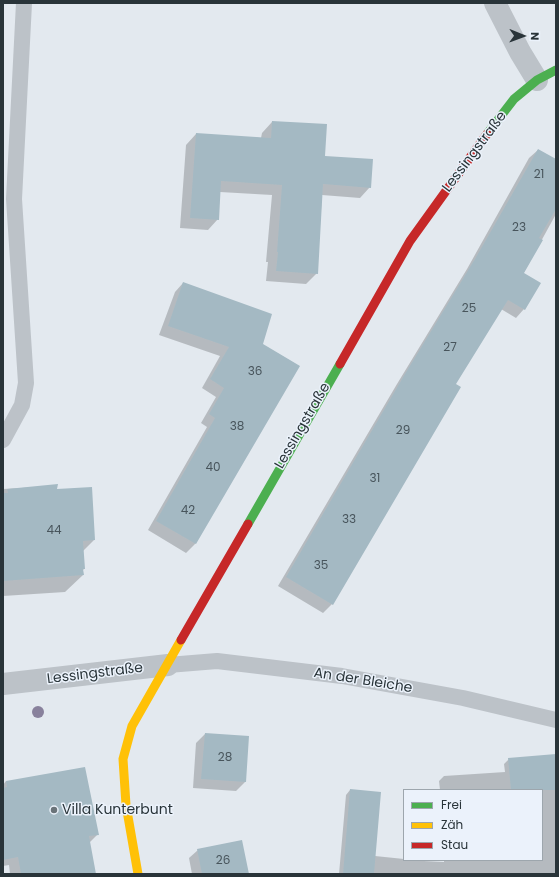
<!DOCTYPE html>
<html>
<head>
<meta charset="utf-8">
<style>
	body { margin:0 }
	#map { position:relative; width:559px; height:877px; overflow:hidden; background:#e3e9ef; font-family:Poppins,sans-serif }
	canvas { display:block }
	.frame { position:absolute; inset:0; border:4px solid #293439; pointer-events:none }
	.legend { position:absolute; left:403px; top:789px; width:140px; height:72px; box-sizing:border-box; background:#ebf2fb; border:1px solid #9da6ad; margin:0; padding:5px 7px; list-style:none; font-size:12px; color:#293439 }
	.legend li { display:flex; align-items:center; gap:8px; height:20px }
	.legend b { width:20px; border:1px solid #9da6ad }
	.north { position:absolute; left:503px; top:16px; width:40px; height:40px; -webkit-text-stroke:3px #ebf2fb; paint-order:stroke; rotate:91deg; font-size:11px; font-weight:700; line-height:16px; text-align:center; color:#293439 }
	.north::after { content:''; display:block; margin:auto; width:14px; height:18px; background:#293439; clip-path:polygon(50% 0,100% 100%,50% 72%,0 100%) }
</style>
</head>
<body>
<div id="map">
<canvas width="559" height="877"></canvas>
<div class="frame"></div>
<ul class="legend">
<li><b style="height:5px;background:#4caf50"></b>Frei</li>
<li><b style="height:5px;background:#ffc107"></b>Zäh</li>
<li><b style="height:5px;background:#c62828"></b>Stau</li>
</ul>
<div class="north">N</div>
</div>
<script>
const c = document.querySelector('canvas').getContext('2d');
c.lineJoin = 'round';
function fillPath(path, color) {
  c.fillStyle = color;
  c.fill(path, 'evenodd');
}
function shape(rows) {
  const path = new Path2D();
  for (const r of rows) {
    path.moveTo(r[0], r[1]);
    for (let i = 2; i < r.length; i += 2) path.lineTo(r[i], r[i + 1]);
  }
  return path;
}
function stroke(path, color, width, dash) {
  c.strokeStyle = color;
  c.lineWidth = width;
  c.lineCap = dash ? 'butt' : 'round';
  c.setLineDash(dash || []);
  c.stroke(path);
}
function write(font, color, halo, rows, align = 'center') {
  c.font = font + ' Poppins,sans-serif';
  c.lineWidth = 3;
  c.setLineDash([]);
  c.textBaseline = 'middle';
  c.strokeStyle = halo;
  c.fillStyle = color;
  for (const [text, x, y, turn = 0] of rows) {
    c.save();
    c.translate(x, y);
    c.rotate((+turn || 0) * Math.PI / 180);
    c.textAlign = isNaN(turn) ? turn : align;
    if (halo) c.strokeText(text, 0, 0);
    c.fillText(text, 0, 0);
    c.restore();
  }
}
const shadow = shape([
	[272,122,370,187,360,198,322,195,317,273,306,284,266,281,268,262,266,262,272,195,220,192,218,219,208,230,180,228,186,145,196,134,261,138,262,133],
	[538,150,556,160,556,214,523,274,524,309,516,318,501,309,454,384,332,604,323,613,278,586,397,384,467,269,529,158],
	[3,252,4,275,3,276],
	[183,283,262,344,299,366,195,544,186,553,148,530,207,427,201,423,216,397,202,388,220,356,159,335,175,292],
	[57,486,56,490,94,540,83,551,84,569,82,571,83,575,65,592,3,596,3,489],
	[205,734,248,737,245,782,236,791,193,788,196,743],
	[556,755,556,874,339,874,346,795,350,790,375,856,404,859,404,860,444,862,444,860,542,860,542,790,440,790,439,781,444,776,505,772,504,764,509,759],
	[6,781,98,834,89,843,95,874,10,874,9,865,3,866,3,785],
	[198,850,248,874,192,874,189,858]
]);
const building = shape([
	[272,121,327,124,325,156,373,159,371,188,323,184,318,274,276,271,278,252,277,252,282,185,221,181,219,220,190,218,196,133,271,138],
	[538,149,556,159,556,209,539,238,543,240,524,273,541,283,525,310,508,300,456,384,461,387,333,605,286,577,405,374,475,259],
	[183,282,272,314,263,344,300,366,196,544,156,521,215,418,209,414,224,388,210,379,229,347,168,326],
	[58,484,57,489,92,487,95,540,83,541,85,569,83,569,84,575,3,581,3,493,8,493,7,489],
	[205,733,249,736,246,782,201,779],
	[556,754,556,790,511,790,508,758],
	[85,767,99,835,89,836,96,874,21,874,18,857,3,860,3,788,7,787,6,781],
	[350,789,381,792,374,874,343,874],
	[242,840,249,874,202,874,197,849]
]);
const lane = shape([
	[3,440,22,405,26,383,14,199,24,3],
	[168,665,217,661,342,676,463,698,556,720]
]);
const street = shape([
	[495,3,520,52,537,80],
	[3,684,168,665]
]);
const fast = shape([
	[487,134,514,99,537,80,556,70],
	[248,524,340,364]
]);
const slow = shape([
	[138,874,126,805,123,759,132,726,181,640]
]);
const jam = shape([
	[340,364,410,241,487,134],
	[181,640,248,524]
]);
const trees = [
	[38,712]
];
const markers = [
	[54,810,4,"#6a7379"]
];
const numberNames = [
	["21",539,175],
	["23",519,228],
	["25",469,309],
	["27",450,348],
	["36",255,372],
	["38",237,427],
	["29",403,431],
	["40",213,468],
	["31",375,479],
	["42",188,511],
	["33",349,520],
	["44",54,531],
	["35",321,566],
	["28",225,758],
	["26",223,861]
];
const streetNames = [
	["Lessingstraße",475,152,-53],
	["Lessingstraße",303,426,-60],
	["Lessingstraße",95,674,-7],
	["An der Bleiche",363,681,9]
];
const poiNames = [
	["Villa Kunterbunt",62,810]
];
fillPath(shadow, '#0003');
fillPath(building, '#a4b9c3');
stroke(lane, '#bcc2c8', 16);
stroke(street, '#bcc2c8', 22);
stroke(fast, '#4caf50', 9);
stroke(slow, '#ffc107', 9);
stroke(jam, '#c62828', 9);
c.fillStyle = '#88819c';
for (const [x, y] of trees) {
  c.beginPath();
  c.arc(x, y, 6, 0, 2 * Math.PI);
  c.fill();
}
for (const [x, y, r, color] of markers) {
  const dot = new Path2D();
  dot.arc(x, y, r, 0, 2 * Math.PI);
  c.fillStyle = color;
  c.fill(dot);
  stroke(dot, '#ebf2fb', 1.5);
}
write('12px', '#48555c', null, numberNames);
write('14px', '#293439', '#ebf2fb', streetNames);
write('14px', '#293439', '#ebf2fb', poiNames, 'left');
</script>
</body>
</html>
